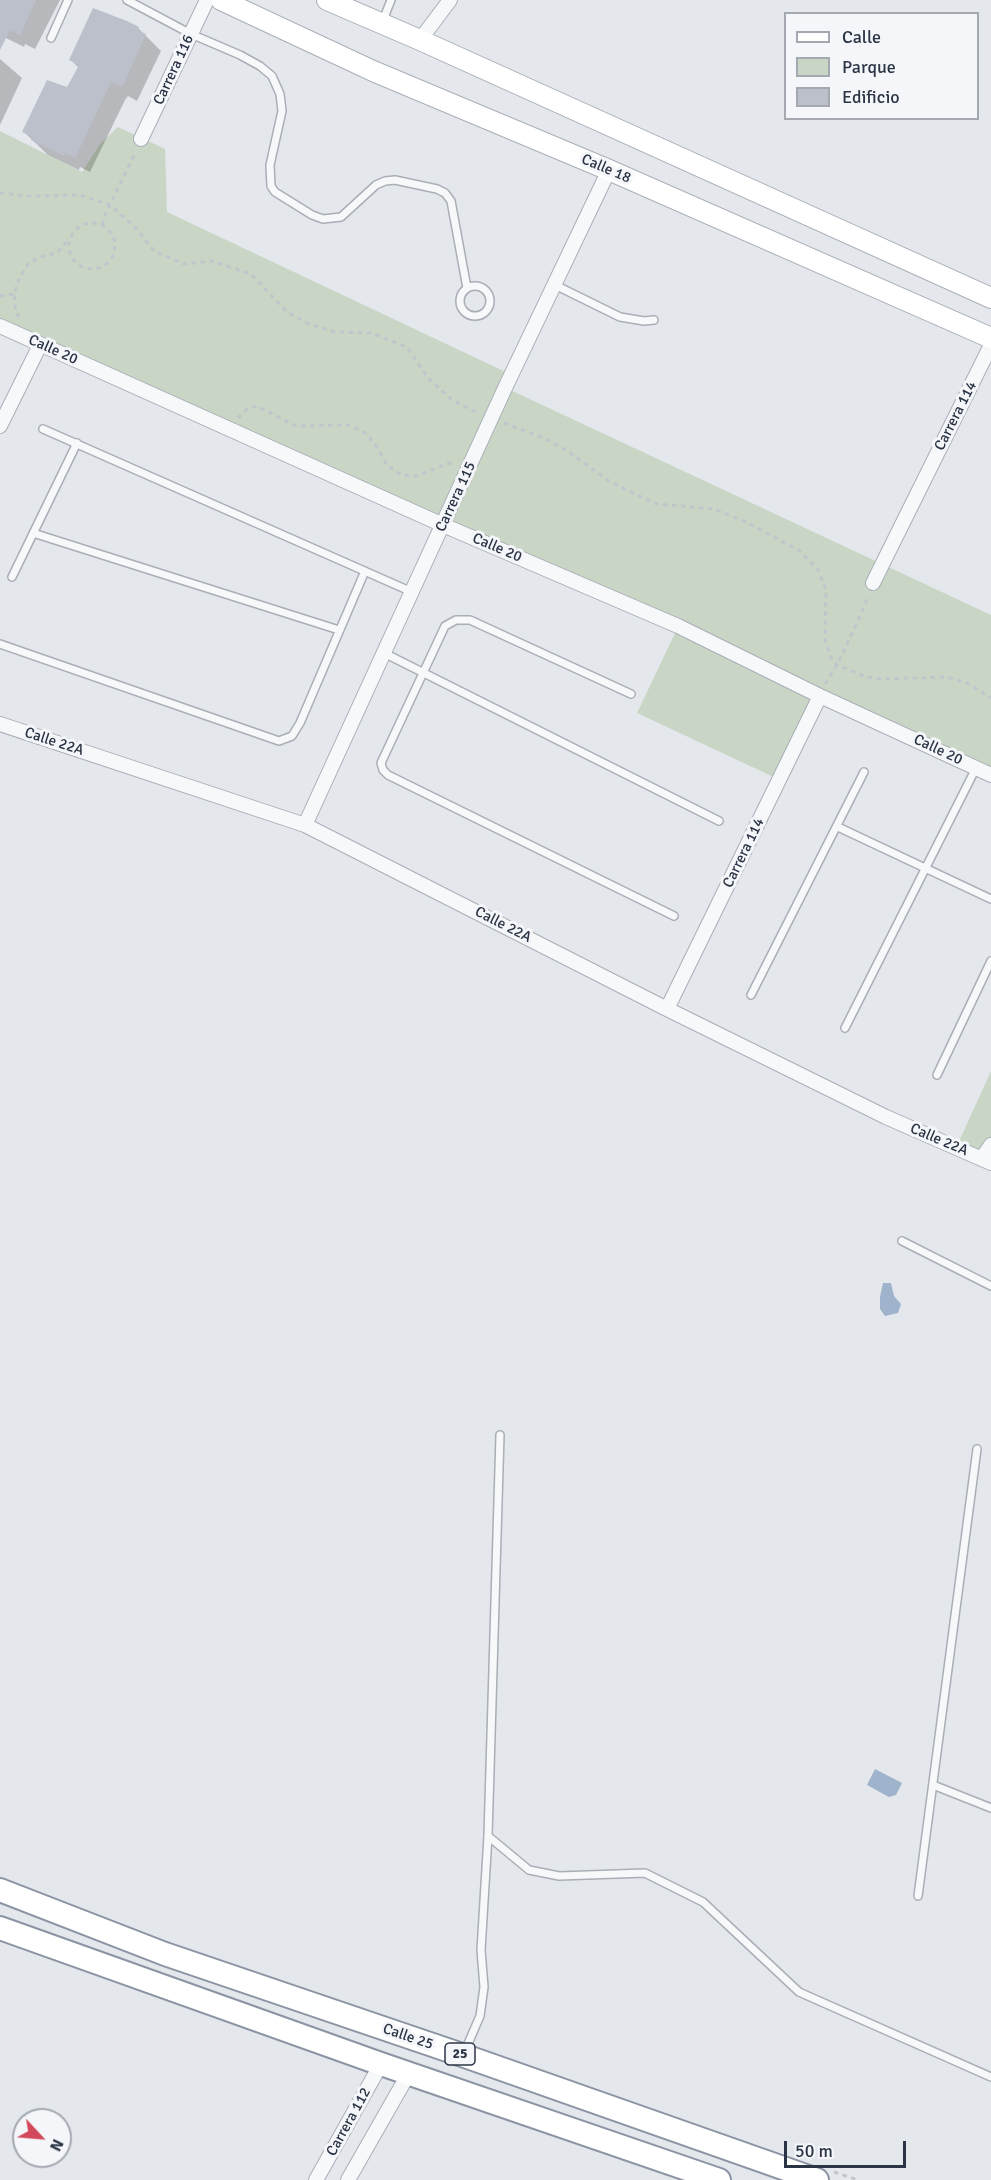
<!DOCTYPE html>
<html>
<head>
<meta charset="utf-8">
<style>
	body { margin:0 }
	#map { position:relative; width:991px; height:2180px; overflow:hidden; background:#e4e7ec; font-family:Signika,sans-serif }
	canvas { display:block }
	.legend { position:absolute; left:784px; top:12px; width:195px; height:108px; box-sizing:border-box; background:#f4f6f9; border:2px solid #a4a8b1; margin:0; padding:8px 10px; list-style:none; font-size:18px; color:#2b3445 }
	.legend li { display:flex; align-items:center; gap:12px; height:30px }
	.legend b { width:30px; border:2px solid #a4a8b1 }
	.north { position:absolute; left:12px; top:2108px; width:60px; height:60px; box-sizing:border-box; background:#f4f6f9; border:2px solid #a4a8b1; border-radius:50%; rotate:116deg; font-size:16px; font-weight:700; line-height:24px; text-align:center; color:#2b3445 }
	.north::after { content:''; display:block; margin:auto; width:21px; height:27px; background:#d1495b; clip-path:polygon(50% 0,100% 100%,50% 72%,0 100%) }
	.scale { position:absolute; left:784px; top:2141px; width:122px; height:27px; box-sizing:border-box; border:3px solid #2b3445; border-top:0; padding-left:8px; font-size:18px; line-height:21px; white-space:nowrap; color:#2b3445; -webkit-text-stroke:4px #f4f6f9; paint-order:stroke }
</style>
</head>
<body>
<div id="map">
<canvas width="991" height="2180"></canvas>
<ul class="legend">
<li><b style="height:8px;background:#fff"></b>Calle</li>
<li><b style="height:16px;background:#c9d6c5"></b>Parque</li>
<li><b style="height:16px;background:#bbc0ca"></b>Edificio</li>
</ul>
<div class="north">N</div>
<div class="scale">50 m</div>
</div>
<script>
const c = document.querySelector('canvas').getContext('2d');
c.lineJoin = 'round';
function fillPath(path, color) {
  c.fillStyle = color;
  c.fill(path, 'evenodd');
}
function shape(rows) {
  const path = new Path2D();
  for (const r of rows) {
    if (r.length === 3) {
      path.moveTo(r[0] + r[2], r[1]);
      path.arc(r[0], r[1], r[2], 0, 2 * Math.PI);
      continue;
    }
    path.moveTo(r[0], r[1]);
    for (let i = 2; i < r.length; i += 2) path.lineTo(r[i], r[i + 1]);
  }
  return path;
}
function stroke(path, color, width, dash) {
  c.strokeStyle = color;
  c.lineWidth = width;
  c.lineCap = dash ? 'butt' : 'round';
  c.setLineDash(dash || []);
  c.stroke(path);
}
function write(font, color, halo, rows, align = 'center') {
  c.font = font + ' Signika,sans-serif';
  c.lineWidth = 6;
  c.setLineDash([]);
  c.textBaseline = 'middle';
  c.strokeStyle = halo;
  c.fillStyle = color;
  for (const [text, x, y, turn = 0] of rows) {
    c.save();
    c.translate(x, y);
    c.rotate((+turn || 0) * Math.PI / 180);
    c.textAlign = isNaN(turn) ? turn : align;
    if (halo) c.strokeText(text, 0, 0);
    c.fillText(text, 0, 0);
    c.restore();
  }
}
const green = shape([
	[118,127,165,149,167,212,512,375,506,388,991,615,991,775,821,696,780,780,637,713,678,627,0,326,0,131,82,172,100,144],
	[991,1071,991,1145,982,1158,956,1148]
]);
const water = shape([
	[883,1283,891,1283,894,1296,901,1304,898,1313,885,1316,880,1309,880,1297],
	[875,1769,902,1783,896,1795,889,1797,867,1785]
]);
const shadow = shape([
	[0,0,60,0,35,49,25,44,24,47,0,35],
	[138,28,161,51,137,101,128,96,125,100,90,172,80,167,79,170,48,155,24,132,67,89,79,68,71,60],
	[0,59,22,78,0,125]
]);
const building = shape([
	[0,0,36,0,20,35,10,30,0,50],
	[93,8,127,21,139,27,137,30,146,34,122,87,112,82,110,84,75,158,65,153,64,156,31,140,33,137,22,132,47,80,67,87,79,65,69,60]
]);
const path = shape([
	[0,193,25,196,80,195,110,205,135,227,154,251,184,264,212,261,251,274,287,312,309,324,335,332,371,333,407,347,428,378,452,400,478,413],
	[92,246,23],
	[102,225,105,215,135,153],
	[0,296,14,294],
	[19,317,16,313,14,294,20,277,28,264,40,257,57,253,69,239],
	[238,418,247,409,257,406,296,426,349,425,367,434,378,449,387,465,401,475,417,476,449,463,455,466],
	[504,423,544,438,569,452,609,481,637,495,657,504,714,509,746,522,800,551,818,570,826,590,825,639,831,658,837,665,866,677,883,679,947,677,967,683,991,698],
	[825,684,837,665,858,621,868,596],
	[834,2172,858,2180]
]);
const service = shape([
	[127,0,191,34,240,55,260,66,272,76,280,94,282,111,270,165,271,186,275,192,312,215,323,219,341,217,376,185,385,181,395,180,437,189,445,193,451,201,467,288],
	[382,23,391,0],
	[51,38,68,0],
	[555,285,620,317,644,321,654,320],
	[475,301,15],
	[43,429,412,592],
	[33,533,339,630],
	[12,577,77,443],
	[0,644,279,741,292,736,300,723,365,571],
	[384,653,719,821],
	[631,694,470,620,456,620,445,626,381,763,383,770,388,775,674,916],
	[838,827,991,899],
	[751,995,864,772],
	[845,1028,976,768],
	[937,1075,991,961],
	[902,1241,991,1286],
	[933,1785,991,1808],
	[488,1836,529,1870,559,1876,645,1873,703,1902,799,1992,991,2077],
	[918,1896,977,1449],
	[464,2053,480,2016,484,1987,481,1950,488,1836,500,1435]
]);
const minor = shape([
	[420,40,450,0],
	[141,139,207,0],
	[0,326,443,525,678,626,820,696,991,775],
	[0,426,40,345],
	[873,583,991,345],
	[0,724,305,825,667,1009,886,1117,991,1163],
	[305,825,505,388,609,170],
	[667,1009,820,696],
	[982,1158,991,1145],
	[316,2180,381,2064],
	[348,2180,409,2073]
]);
const secondary = shape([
	[221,0,373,71,609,170,991,338],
	[327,0,420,40,991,298]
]);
const trunk = shape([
	[0,1890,165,1954,462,2055,817,2180],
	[0,1928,381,2064,719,2180]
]);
const shields = [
	[460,2054,30]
];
const shieldNames = [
	["25",460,2054]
];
const streetNames = [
	["Carrera 116",174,70,-65],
	["Calle 18",606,169,23],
	["Calle 20",53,350,24],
	["Carrera 114",956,416,-63],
	["Carrera 115",456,497,-65],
	["Calle 20",497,548,23],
	["Calle 22A",54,742,18],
	["Calle 20",938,750,25],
	["Carrera 114",744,853,-64],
	["Calle 22A",503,925,27],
	["Calle 22A",939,1140,23],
	["Calle 25",408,2037,19],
	["Carrera 112",349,2122,-61]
];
fillPath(green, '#c9d6c5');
fillPath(water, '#9fb4cc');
fillPath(shadow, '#0003');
fillPath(building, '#bbc0ca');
stroke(service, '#a9aeb7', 10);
stroke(minor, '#a9aeb7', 16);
stroke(secondary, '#a9aeb7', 22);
stroke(trunk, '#8b94a3', 26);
stroke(path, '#c2c5cb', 3, [4.5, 4.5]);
stroke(service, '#f7f8fa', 7);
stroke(minor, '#f7f8fa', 14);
stroke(secondary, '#fff', 20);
stroke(trunk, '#fff', 22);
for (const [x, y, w] of shields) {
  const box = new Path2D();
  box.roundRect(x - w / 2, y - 11, w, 22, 4.5);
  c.fillStyle = '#f4f6f9';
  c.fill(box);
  stroke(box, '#2b3445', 1.5);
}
write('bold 14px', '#2b3445', null, shieldNames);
write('15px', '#2b3445', '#f4f6f9', streetNames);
</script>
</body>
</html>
